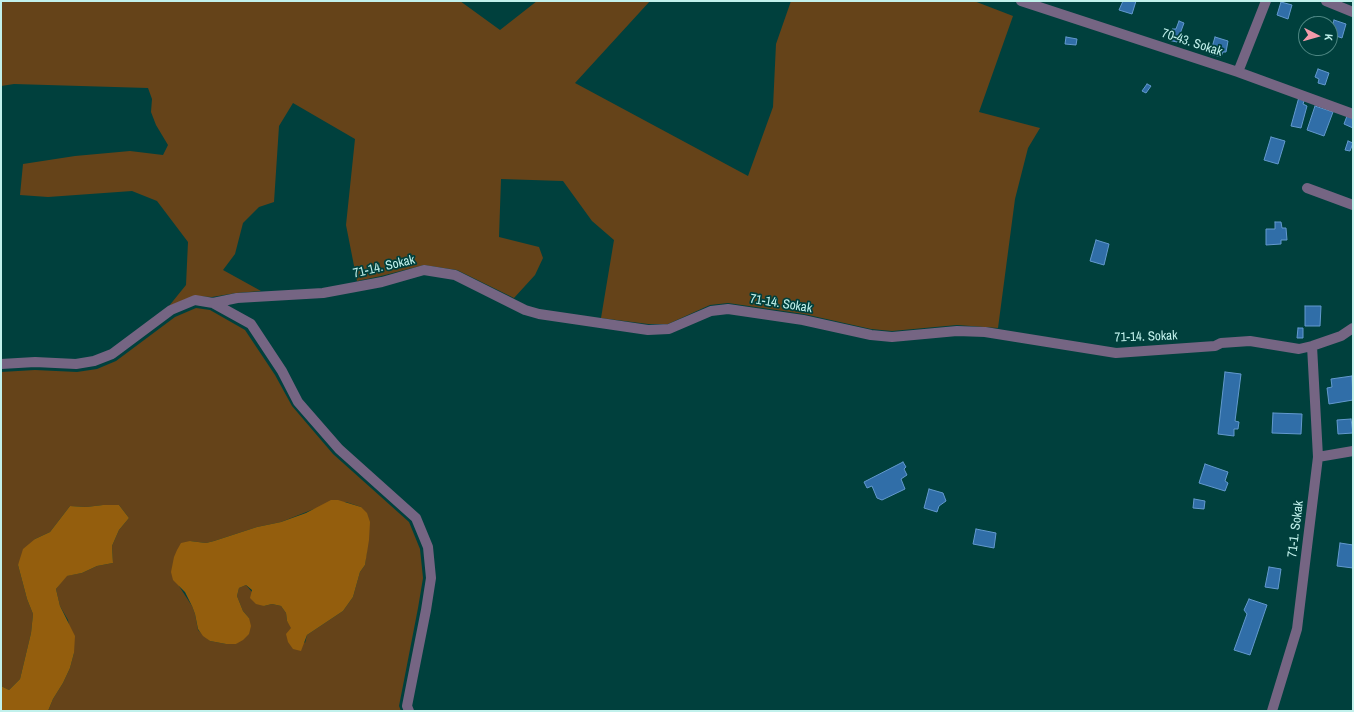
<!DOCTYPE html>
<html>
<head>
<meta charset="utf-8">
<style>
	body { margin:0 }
	#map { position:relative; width:1354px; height:712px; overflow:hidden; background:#00403d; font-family:"Archivo Narrow",sans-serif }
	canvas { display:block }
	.frame { position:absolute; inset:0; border:2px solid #c1f1ec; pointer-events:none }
	.north { position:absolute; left:1298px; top:16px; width:40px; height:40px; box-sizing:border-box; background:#00403d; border:1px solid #4d8783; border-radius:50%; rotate:96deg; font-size:11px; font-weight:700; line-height:16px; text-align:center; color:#c1f1ec }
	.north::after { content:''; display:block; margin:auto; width:14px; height:18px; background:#f39aa9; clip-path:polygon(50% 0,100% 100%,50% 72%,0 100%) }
</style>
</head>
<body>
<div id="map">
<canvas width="1354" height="712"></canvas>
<div class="frame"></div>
<div class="north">K</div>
</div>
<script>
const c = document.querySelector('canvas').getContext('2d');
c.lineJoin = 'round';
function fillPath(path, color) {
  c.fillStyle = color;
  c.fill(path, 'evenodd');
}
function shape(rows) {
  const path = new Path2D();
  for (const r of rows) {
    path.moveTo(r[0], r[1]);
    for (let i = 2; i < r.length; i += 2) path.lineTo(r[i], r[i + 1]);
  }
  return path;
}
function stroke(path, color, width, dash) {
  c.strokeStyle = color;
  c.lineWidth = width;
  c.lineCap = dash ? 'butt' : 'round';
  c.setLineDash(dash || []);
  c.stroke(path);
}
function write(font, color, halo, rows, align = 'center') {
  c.font = font + ' "Archivo Narrow",sans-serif';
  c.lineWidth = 3.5;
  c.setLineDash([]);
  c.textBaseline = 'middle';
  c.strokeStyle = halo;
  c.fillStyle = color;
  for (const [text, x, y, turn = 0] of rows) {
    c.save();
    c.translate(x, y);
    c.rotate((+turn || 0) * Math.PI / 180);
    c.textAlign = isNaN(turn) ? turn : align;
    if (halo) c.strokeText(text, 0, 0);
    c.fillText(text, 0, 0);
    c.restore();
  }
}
const green = shape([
	[1,1,460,1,500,30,537,1,650,1,575,83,748,176,773,107,776,44,791,1,974,1,1013,16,979,112,1040,128,1028,148,1015,199,998,328,957,325,892,331,871,329,804,314,728,303,710,305,668,324,648,324,601,318,614,240,592,221,563,181,501,179,499,237,539,247,543,258,535,275,514,298,457,270,424,265,381,276,357,281,346,225,355,139,293,103,279,126,274,202,259,207,243,223,235,254,223,270,261,291,236,293,212,297,194,296,169,306,186,285,188,242,157,201,132,191,48,197,20,195,23,164,75,156,130,151,163,155,168,145,156,125,151,112,152,99,148,88,14,84,1,86],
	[196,308,210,310,245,330,275,375,292,406,333,454,409,522,420,549,423,578,418,608,399,706,401,711,48,711,53,699,63,683,70,668,74,653,68,620,60,606,56,589,66,576,82,573,97,566,113,563,112,546,119,530,129,518,119,505,103,505,86,507,70,506,50,532,35,539,18,565,27,599,33,614,31,633,20,679,9,690,1,686,1,372,35,370,77,372,97,369,116,361,175,317],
	[346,502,361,507,367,549,365,565,360,572,353,597,343,611,307,635,305,643,287,621,286,613,281,606,272,604,264,606,246,585,239,588,237,596,243,611,249,618,236,644,226,644,210,641,198,630,195,614,192,606,179,586,190,541,206,543,214,541,257,527,281,522,314,509]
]);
const forest = shape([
	[331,500,338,500,361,507,367,513,370,522,369,540,365,565,360,572,353,597,343,611,307,635,301,651,293,649,288,642,286,634,291,628,287,621,286,613,281,606,272,604,264,606,256,604,250,598,252,590,246,585,239,588,237,596,243,611,249,618,251,626,249,634,243,640,236,644,226,644,210,641,203,636,198,629,195,614,192,606,185,592,173,580,171,572,174,557,177,550,181,543,190,541,206,543,214,541,257,527,281,522,306,513],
	[103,505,119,505,129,518,119,530,112,546,113,563,97,566,82,573,67,576,56,589,60,606,75,636,74,653,70,668,63,683,53,699,48,711,1,711,1,686,9,690,20,679,31,633,33,614,27,599,18,565,23,549,35,539,50,532,70,506,86,507]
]);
const building = shape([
	[1123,1,1136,1,1132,14,1119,10,1123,1],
	[1281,2,1292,5,1288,19,1277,15,1281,2],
	[1314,17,1328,21,1327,24,1312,24,1314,17],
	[1334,20,1346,24,1342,38,1330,34,1334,20],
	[1179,21,1184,23,1177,42,1168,40,1172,29,1176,29,1179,21],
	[1066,37,1077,39,1076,45,1065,44,1066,37],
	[1215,37,1228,41,1226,52,1223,52,1221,57,1210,54,1215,37],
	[1318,69,1329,73,1325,85,1318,83,1319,79,1315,77,1318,69],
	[1147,84,1151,86,1146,93,1142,91,1147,84],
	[1299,97,1305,98,1303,104,1307,106,1301,128,1291,126,1299,97],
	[1315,106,1333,112,1324,136,1307,130,1315,106],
	[1347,116,1353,118,1353,128,1344,124,1347,116],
	[1271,137,1285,141,1278,164,1264,160,1271,137],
	[1348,141,1353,143,1350,151,1345,150,1348,141],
	[1275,222,1281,222,1282,228,1286,228,1287,240,1281,240,1281,244,1266,245,1266,229,1275,229,1275,222],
	[1096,240,1109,244,1104,265,1090,261,1096,240],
	[1305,306,1321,306,1320,326,1305,326,1305,306],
	[1298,328,1303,328,1303,338,1297,338,1298,328],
	[1225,372,1241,374,1235,421,1239,422,1238,429,1234,429,1234,436,1218,434,1225,372],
	[1352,376,1353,400,1329,404,1327,388,1332,387,1331,379,1352,376],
	[1273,413,1302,414,1301,434,1272,433,1273,413],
	[1351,419,1353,433,1338,434,1337,420,1351,419],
	[903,462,906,467,904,469,907,475,901,479,905,489,882,500,877,498,872,486,867,488,864,482,903,462],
	[1205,464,1228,472,1225,481,1228,483,1225,491,1199,483,1205,464],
	[929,489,943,493,946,501,939,506,937,512,924,508,929,489],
	[1194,499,1205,501,1204,509,1193,508,1194,499],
	[976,529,996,533,994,548,973,544,976,529],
	[1340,543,1353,545,1353,568,1337,566,1340,543],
	[1269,567,1281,569,1278,589,1265,587,1269,567],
	[1249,599,1267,605,1250,655,1234,650,1247,614,1244,610,1249,599]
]);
const minor = shape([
	[1021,1,1238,72,1353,114],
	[1326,1,1353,12],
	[1238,72,1266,1],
	[1307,188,1353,205],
	[213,303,237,298,323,293,382,282,424,270,455,275,525,310,539,314,648,330,669,329,711,311,728,309,803,320,871,335,892,337,957,331,985,332,1116,353,1215,346,1221,343,1250,341,1299,349,1312,346,1341,336,1353,328],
	[1,364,35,362,76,364,94,361,112,354,171,310,195,300,213,303,251,324,282,371,298,402,339,449,416,518,428,547,431,578,426,610,407,706,409,711],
	[1318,457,1353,451],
	[1272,711,1297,629,1318,457,1312,346]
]);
const streetNames = [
	["70-43. Sokak",1192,43,18],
	["71-14. Sokak",384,267,-13],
	["71-14. Sokak",781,304,9],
	["71-14. Sokak",1146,337,-2],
	["71-1. Sokak",1296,529,-83]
];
fillPath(green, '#654319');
fillPath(forest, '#945e0d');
fillPath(building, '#306ea8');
stroke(building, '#6299ce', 1);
stroke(minor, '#756583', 10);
write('13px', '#c1f1ec', '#00403d', streetNames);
</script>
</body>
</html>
